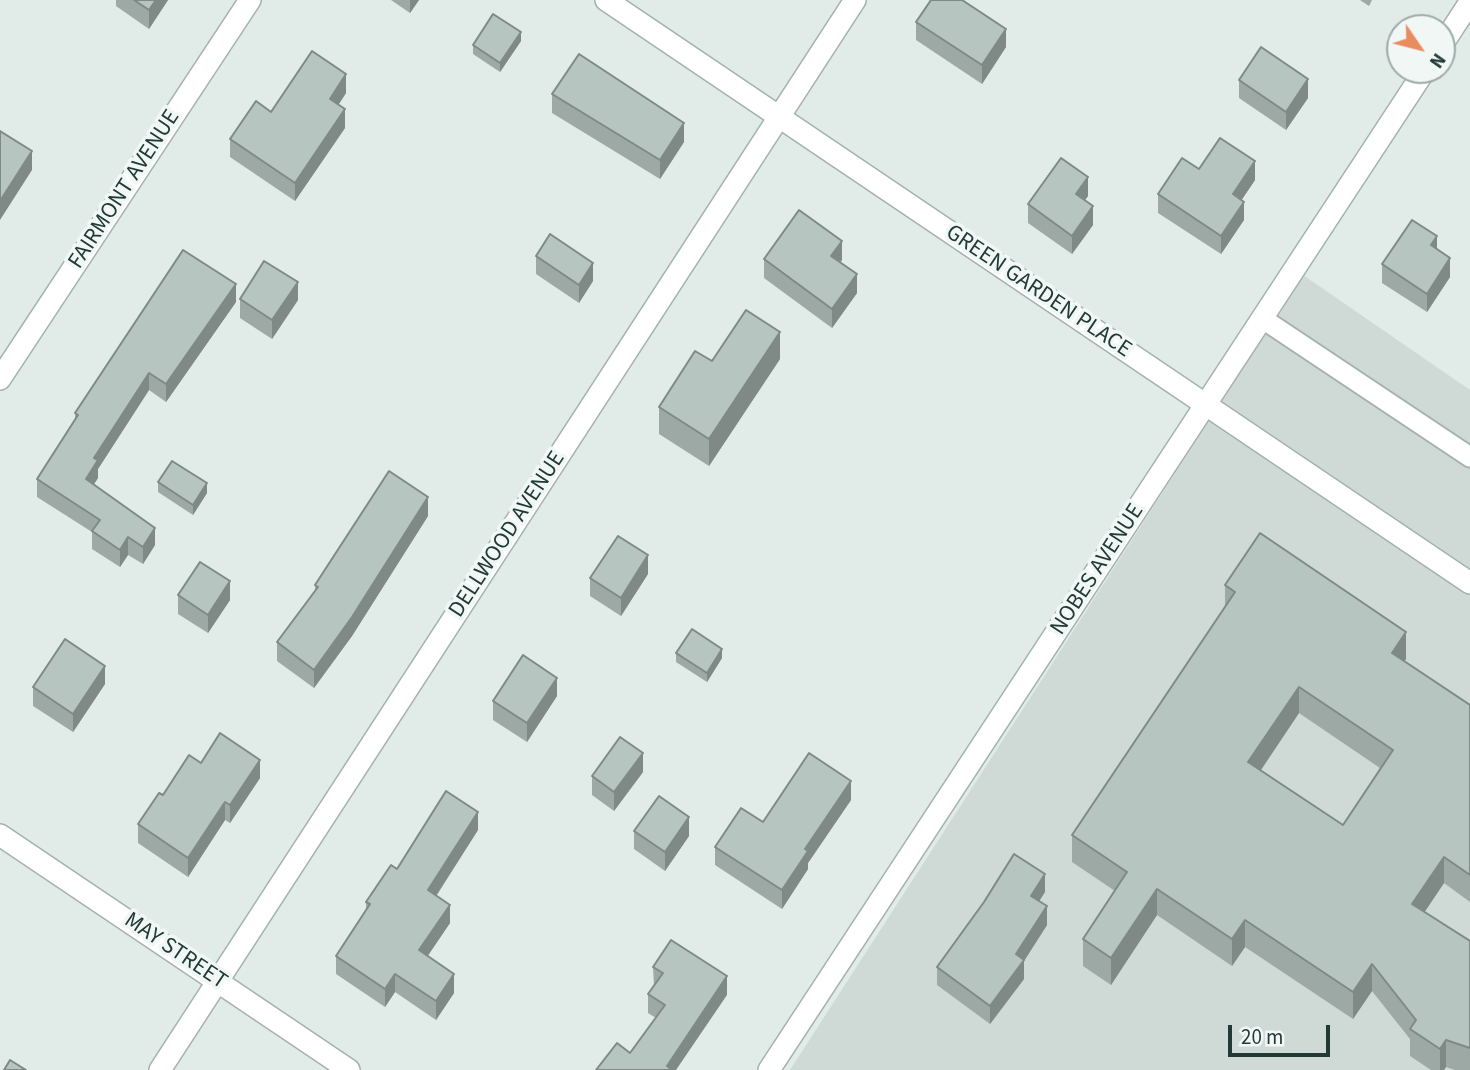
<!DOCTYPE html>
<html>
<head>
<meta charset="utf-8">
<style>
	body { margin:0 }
	#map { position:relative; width:1470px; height:1070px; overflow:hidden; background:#e1ebe7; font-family:"Source Sans 3",sans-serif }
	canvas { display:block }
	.north { position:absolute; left:1386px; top:14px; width:70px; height:70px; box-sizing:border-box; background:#f1f7f5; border:2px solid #9eaba9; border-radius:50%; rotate:125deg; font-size:19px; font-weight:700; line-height:28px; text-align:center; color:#223a36 }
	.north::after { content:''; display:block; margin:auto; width:24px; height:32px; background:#e98d60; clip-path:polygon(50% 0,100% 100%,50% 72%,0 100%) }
	.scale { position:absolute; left:1228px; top:1025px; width:102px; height:32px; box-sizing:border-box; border:4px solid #223a36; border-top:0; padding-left:9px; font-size:21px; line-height:24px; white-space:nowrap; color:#223a36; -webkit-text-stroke:5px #f1f7f5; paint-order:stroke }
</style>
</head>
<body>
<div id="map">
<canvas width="1470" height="1070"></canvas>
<div class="north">N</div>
<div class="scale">20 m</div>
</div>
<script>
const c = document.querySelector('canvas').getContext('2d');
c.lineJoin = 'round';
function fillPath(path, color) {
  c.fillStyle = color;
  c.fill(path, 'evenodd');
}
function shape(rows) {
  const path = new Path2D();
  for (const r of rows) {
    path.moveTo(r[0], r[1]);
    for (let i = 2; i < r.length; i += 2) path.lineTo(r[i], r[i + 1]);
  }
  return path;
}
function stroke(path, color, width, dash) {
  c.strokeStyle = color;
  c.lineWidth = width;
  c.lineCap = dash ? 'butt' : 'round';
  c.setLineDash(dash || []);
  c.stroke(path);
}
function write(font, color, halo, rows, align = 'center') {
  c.font = font + ' "Source Sans 3",sans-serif';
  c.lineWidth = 7;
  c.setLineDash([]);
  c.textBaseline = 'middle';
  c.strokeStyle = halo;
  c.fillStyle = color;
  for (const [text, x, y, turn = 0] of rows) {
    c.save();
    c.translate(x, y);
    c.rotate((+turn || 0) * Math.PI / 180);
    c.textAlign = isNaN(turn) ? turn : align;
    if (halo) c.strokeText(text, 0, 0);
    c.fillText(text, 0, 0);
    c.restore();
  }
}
const built = shape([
	[1303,275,1470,390,1470,1070,790,1070]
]);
const lane = shape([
	[1263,319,1470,457]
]);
const street = shape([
	[606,0,1470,583],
	[1442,45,1470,2],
	[0,379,250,0],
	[0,835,349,1070],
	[160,1070,855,0],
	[769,1070,1425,70]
]);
const wall = shape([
	[116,0,168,0,149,29,116,6],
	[391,0,419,0,410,13],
	[1360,0,1372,0,1369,6],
	[916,22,1006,47,982,84,916,40],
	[521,41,500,72,473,54,473,45],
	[1239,80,1308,98,1286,130,1239,98],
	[346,93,338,105,345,128,295,201,230,157,230,139,271,112],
	[552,94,684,142,660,179,552,113],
	[1199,169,1255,180,1241,200,1244,220,1221,254,1158,213,1158,194],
	[1088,196,1085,200,1093,225,1072,254,1028,223,1028,204],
	[1437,249,1450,277,1427,312,1382,283,1382,264],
	[536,256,593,281,579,303,536,274],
	[764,259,842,260,840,262,857,293,832,328,764,278],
	[240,299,298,300,272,339,240,318],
	[236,302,166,402,149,390,98,469,98,478,94,484,155,545,143,564,128,555,120,567,92,549,92,532,37,497,37,479,75,421,75,413],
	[780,359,709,466,659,434,659,407],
	[158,482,207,493,193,515,158,492],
	[428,516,352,636,314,688,277,661,277,642,315,591,315,585],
	[648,574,621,616,590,596,590,578],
	[1225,585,1406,659,1404,661,1470,705,1470,902,1444,883,1424,912,1470,941,1470,1070,1455,1070,1446,1067,1444,1070,1431,1070,1410,1056,1410,1039,1372,991,1353,1019,1245,947,1232,966,1157,915,1111,985,1083,966,1083,939,1115,891,1072,862,1072,835,1225,608],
	[1299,713,1380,768,1343,825,1261,770],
	[178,595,230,600,208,633,178,614],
	[676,653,722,658,707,682,676,662],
	[105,684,73,732,33,706,33,687],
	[557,696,527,742,493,720,493,701],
	[201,763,260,778,230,823,225,820,188,877,138,843,138,824,163,795],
	[643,772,614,811,592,795,592,776],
	[851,800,808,863,808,869,782,909,715,865,715,847,763,822],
	[478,830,437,895,450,923,427,956,454,993,436,1020,395,992,385,1007,336,974,336,956,366,910,366,902,397,869],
	[634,831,689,836,665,871,634,849],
	[1045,892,1039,901,1047,925,1024,961,1024,979,990,1024,937,985,937,967],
	[653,967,727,995,656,1018,648,1013,648,994,654,986]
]);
const shadedWall = shape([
	[156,0,168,0,149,29,149,10],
	[410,0,419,0,410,13],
	[1006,29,1006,47,982,84,982,65],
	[521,32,521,41,500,72,500,63],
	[346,74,346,93,330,118,330,99],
	[1308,79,1308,98,1286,130,1286,112],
	[345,109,345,128,295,201,295,183],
	[684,123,684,142,660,179,660,160],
	[32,151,32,170,0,220,0,201],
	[1255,161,1255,180,1233,213,1233,194],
	[1088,177,1088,196,1076,212,1076,194],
	[1244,202,1244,220,1221,254,1221,236],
	[1093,206,1093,225,1072,254,1072,236],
	[1437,236,1437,255,1431,245],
	[842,241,842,260,831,274,831,256],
	[1450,258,1450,277,1427,312,1427,294],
	[593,263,593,281,579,303,579,285],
	[857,274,857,293,832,328,832,309],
	[298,282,298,300,272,339,272,320],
	[236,284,236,302,166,402,166,384],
	[780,332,780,359,709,466,709,439],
	[149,373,149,390,98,469,98,478,86,496,86,479,94,458],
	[207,483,207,493,193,515,193,505],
	[428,497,428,516,352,636,314,688,314,670],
	[155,528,155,545,143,564,143,547],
	[128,537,128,555,120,567,120,550],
	[648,555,648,574,621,616,621,598],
	[230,581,230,600,208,633,208,615],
	[1406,632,1406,659,1392,679,1392,653],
	[722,649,722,658,707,682,707,673],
	[105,666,105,684,73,732,73,714],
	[557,678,557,696,527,742,527,723],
	[1299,687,1299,713,1248,789,1248,762],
	[643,753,643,772,614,811,614,792],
	[260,760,260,778,230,823,230,805],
	[851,781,851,800,808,863,808,869,782,909,782,890,805,849],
	[225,802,225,820,188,877,188,858],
	[478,812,478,830,428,908,428,890],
	[689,817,689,836,665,871,665,852],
	[1444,857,1444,883,1412,931,1412,904],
	[1045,874,1045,892,1031,914,1031,896],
	[1157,889,1157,915,1111,985,1111,958],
	[450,905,450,923,419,969,419,950],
	[1047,906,1047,925,1024,961,1024,979,990,1024,990,1006,1016,954],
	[1245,920,1245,947,1232,966,1232,939],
	[1372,964,1372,991,1353,1019,1353,992],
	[395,974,395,992,385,1007,385,989],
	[454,974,454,993,436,1020,436,1001],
	[727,976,727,995,676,1070,667,1070,667,1066],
	[1446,1040,1446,1067,1444,1070,1440,1070,1440,1049]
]);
const building = shape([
	[134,0,156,0,149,10,134,0],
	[931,0,962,0,1006,29,982,65,916,22,931,0],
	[493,14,521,32,500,63,473,45,493,14],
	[1261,47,1308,79,1286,112,1239,80,1261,47],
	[312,51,346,74,330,99,345,109,295,183,230,139,256,101,271,112,312,51],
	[579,54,684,123,660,160,552,94,579,54],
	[0,131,32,151,0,201,0,131],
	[1220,138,1255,161,1233,194,1244,202,1221,236,1158,194,1182,158,1199,169,1220,138],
	[1061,158,1088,177,1076,194,1093,206,1072,236,1028,204,1061,158],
	[799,210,842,241,831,256,857,274,832,309,764,259,799,210],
	[1412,220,1437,236,1431,245,1450,258,1427,294,1382,264,1412,220],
	[550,234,593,263,579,285,536,256,550,234],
	[183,250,236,284,166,384,149,373,94,458,98,460,86,479,155,528,143,547,128,537,120,550,92,531,100,520,37,479,78,415,75,413,183,250],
	[264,261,298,282,272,320,240,299,264,261],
	[746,310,780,332,709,439,659,407,695,351,712,361,746,310],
	[172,461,207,483,193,505,158,482,172,461],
	[389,471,428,497,352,617,314,670,277,642,318,587,315,585,389,471],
	[1260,533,1406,632,1392,653,1470,705,1470,875,1444,857,1412,904,1470,941,1470,1048,1446,1040,1440,1049,1410,1029,1416,1020,1372,964,1353,992,1245,920,1232,939,1157,889,1111,958,1083,939,1127,872,1072,835,1235,592,1225,585,1260,533],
	[1299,687,1393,750,1343,825,1248,762,1299,687],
	[618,536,648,555,621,598,590,578,618,536],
	[200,562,230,581,208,615,178,595,200,562],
	[692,629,722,649,707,673,676,653,692,629],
	[65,639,105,666,73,714,33,687,65,639],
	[523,655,557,678,527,723,493,701,523,655],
	[220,733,260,760,230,805,225,802,188,858,138,824,159,793,163,795,189,755,201,763,220,733],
	[620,737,643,753,614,792,592,776,620,737],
	[809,753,851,781,805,849,808,851,782,890,715,847,741,808,763,822,809,753],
	[446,791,478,812,428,890,450,905,419,950,454,974,436,1001,395,974,385,989,336,956,370,904,366,902,391,865,397,869,446,791],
	[659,796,689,817,665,852,634,831,659,796],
	[1014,854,1045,874,1031,896,1047,906,1016,954,1024,960,990,1006,937,967,984,902,1014,854],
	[671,940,727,976,667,1066,672,1070,596,1070,617,1043,630,1053,665,1005,648,994,663,973,653,967,671,940],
	[10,1060,26,1070,4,1070,10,1060]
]);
const streetNames = [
	["FAIRMONT AVENUE",125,190,-57],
	["GREEN GARDEN PLACE",1038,292,34],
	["DELLWOOD AVENUE",508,535,-57],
	["NOBES AVENUE",1098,570,-57],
	["MAY STREET",175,952,34]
];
fillPath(built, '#cfdad6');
stroke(lane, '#a4b2ae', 23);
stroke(street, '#a4b2ae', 24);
stroke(lane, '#fff', 19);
stroke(street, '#fff', 21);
fillPath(wall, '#9da9a5');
fillPath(shadedWall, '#7f8a86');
fillPath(building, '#b6c5c0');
stroke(building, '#7f8a86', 2);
write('23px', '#223a36', '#f1f7f5', streetNames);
</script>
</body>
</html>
